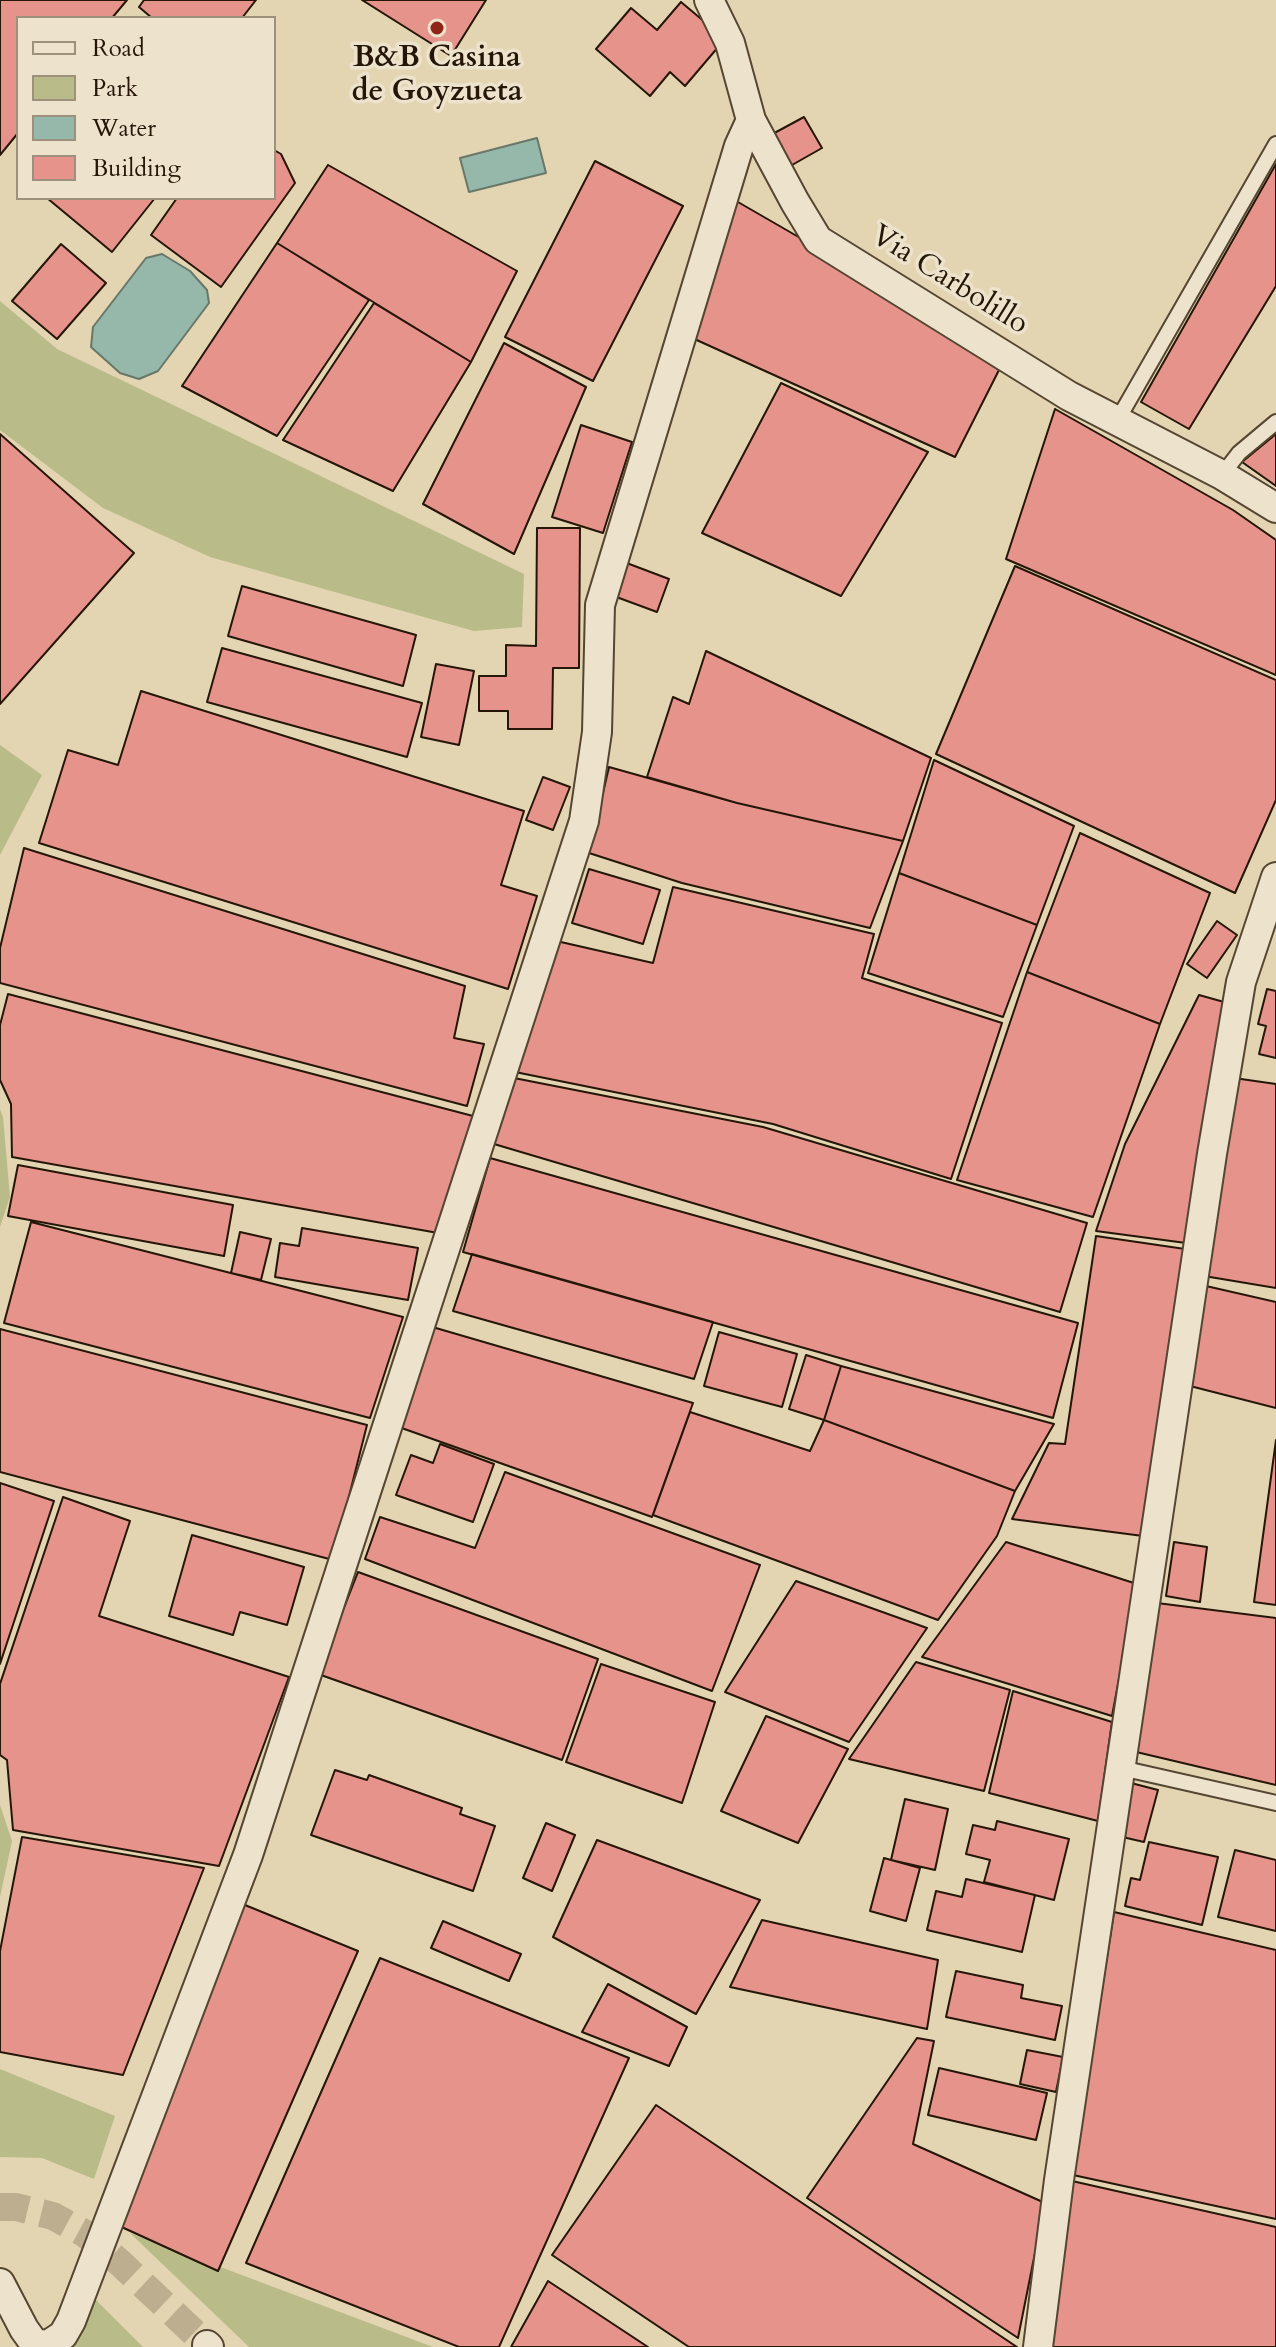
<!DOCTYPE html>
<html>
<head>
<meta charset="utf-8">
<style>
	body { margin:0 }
	#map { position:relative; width:1276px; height:2347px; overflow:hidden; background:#e3d4b2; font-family:Cardo,serif }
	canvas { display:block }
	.legend { position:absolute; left:16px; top:16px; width:260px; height:184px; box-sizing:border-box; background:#ede3cd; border:2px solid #9d917e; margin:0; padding:10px 14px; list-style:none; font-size:24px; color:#261607 }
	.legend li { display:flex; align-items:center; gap:16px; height:40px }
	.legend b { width:40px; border:2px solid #9d917e }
</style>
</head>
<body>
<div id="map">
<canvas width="1276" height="2347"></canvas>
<ul class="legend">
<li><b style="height:10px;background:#ede3cd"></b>Road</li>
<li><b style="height:22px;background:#b9bb89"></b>Park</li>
<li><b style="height:22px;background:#95b8ab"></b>Water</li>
<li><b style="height:22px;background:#e5938b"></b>Building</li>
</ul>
</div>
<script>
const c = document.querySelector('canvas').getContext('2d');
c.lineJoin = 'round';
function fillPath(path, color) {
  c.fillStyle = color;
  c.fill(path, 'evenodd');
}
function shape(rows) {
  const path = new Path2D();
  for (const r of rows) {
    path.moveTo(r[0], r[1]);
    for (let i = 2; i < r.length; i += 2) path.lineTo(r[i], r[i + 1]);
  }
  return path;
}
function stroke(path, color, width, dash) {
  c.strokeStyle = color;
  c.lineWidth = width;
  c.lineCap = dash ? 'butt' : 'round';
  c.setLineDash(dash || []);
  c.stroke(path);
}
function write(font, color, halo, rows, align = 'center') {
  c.font = font + ' Cardo,serif';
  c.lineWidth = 7;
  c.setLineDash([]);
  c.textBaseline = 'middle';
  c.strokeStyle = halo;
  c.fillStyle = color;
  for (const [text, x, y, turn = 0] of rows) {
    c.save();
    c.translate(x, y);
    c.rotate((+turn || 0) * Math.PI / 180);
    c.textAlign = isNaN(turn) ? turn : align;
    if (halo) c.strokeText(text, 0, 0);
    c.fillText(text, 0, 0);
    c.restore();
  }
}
const green = shape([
	[0,301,57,349,524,574,522,627,474,631,210,557,103,508,0,430],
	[0,745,42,775,0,855],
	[0,1109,3,1117,10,1197,0,1227],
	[0,1805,12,1841,0,1897],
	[0,2069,115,2116,94,2179,42,2158,0,2157],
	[130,2233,433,2347,249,2347],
	[95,2299,143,2347,67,2347,73,2342]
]);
const water = shape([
	[537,138,546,173,469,192,460,158,537,138],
	[162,254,190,271,207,290,209,303,158,371,139,379,120,373,91,347,93,327,146,258,162,254]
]);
const building = shape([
	[0,0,127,0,112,18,18,18,18,133,0,155,0,0],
	[144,0,256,0,242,18,152,18,139,7,144,0],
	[362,0,486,0,451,56,362,0],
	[681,2,725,39,685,86,670,72,650,96,596,49,631,8,657,30,681,2],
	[804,117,822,148,785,169,767,137,804,117],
	[274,150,281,154,295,183,221,287,151,235,177,198,274,198,274,150],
	[595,161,683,206,593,381,505,337,595,161],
	[1276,164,1276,286,1189,429,1141,402,1276,164],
	[328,165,517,271,471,362,277,243,328,165],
	[47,198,155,198,112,252,47,198],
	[731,198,809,243,999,370,955,457,690,337,731,198],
	[277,243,369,300,277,436,182,386,277,243],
	[61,244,106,283,57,339,12,301,61,244],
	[374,303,471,362,393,491,283,440,374,303],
	[504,343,586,387,514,554,423,504,504,343],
	[781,383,928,452,841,596,702,533,781,383],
	[1055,409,1233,510,1276,540,1276,675,1006,559,1055,409],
	[581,425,632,442,603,533,552,517,581,425],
	[0,434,134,553,0,704,0,434],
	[1276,434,1276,486,1242,462,1276,434],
	[537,528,580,528,579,668,553,668,552,729,508,729,508,711,479,711,479,676,506,676,506,645,536,646,537,528],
	[624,562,669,579,657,612,611,595,624,562],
	[1015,566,1276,680,1276,800,1235,893,936,754,1015,566],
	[242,586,416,635,403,686,228,636,242,586],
	[222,648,422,703,407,757,207,702,222,648],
	[706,651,931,758,903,841,737,803,647,777,673,697,689,704,706,651],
	[436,664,474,671,459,745,421,737,436,664],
	[141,691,524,811,501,885,537,896,508,989,39,843,68,750,118,765,141,691],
	[934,760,1074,826,1037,925,899,873,934,760],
	[609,767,737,803,903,841,870,928,682,883,589,853,609,767],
	[543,777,570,787,553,830,526,820,543,777],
	[1080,833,1210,893,1160,1024,1027,972,1080,833],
	[24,848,465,986,454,1038,484,1044,467,1106,0,983,0,948,24,848],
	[589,869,660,890,643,944,572,923,589,869],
	[899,873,1037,925,1003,1017,868,973,899,873],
	[673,887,874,934,862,978,1002,1023,951,1179,773,1124,515,1072,552,940,653,963,673,887],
	[1217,921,1237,935,1207,978,1187,964,1217,921],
	[1027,972,1160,1024,1093,1217,957,1180,1027,972],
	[1267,989,1276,991,1276,1058,1259,1054,1266,1026,1258,1024,1267,989],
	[8,994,473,1116,438,1233,12,1157,11,1104,0,1080,0,1025,8,994],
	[1199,995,1224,1002,1186,1243,1096,1231,1125,1144,1199,995],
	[514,1078,763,1127,1087,1223,1060,1312,494,1144,514,1078],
	[1234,1078,1276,1084,1276,1288,1204,1276,1234,1078],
	[490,1158,1078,1323,1053,1418,463,1252,490,1158],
	[18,1165,233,1205,224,1256,8,1216,18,1165],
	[31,1222,403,1317,370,1418,4,1323,31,1222],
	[302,1228,418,1248,408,1300,275,1277,280,1243,299,1246,302,1228],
	[240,1232,271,1239,261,1280,231,1273,240,1232],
	[1096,1236,1185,1249,1143,1536,1012,1519,1049,1443,1065,1444,1096,1236],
	[472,1254,713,1322,694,1379,453,1311,472,1254],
	[1206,1286,1276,1302,1276,1408,1190,1386,1206,1286],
	[429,1326,693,1403,652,1517,396,1426,429,1326],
	[0,1329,367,1425,333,1560,0,1472,0,1329],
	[719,1332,797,1354,782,1407,704,1386,719,1332],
	[806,1355,841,1366,824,1420,789,1409,806,1355],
	[841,1366,1054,1424,1015,1491,824,1420,841,1366],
	[690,1412,810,1451,824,1420,1015,1491,997,1536,938,1620,653,1515,690,1412],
	[1276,1440,1276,1605,1254,1602,1276,1440],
	[440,1444,494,1464,473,1522,396,1495,411,1455,433,1463,440,1444],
	[505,1472,760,1565,712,1691,365,1559,380,1517,475,1548,505,1472],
	[0,1483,54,1501,0,1664,0,1483],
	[63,1497,130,1521,99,1616,289,1677,219,1866,13,1830,7,1760,0,1755,0,1684,63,1497],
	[192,1535,304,1567,287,1625,240,1612,233,1635,169,1616,192,1535],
	[1006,1542,1137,1584,1112,1716,922,1657,1006,1542],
	[1174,1542,1207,1547,1200,1602,1166,1596,1174,1542],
	[358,1572,598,1659,562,1760,318,1674,358,1572],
	[796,1581,927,1628,849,1742,725,1692,796,1581],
	[1157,1603,1276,1618,1276,1785,1132,1751,1157,1603],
	[916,1662,1010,1690,984,1791,849,1759,916,1662],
	[601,1664,715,1702,682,1803,566,1762,601,1664],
	[1013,1691,1112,1722,1098,1821,989,1793,1013,1691],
	[766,1716,848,1749,798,1843,721,1811,766,1716],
	[335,1770,367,1780,369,1775,462,1808,460,1814,495,1826,473,1891,311,1835,335,1770],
	[1131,1783,1158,1790,1144,1842,1118,1836,1131,1783],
	[905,1799,948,1809,935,1870,891,1860,905,1799],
	[997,1821,1069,1839,1054,1900,984,1882,990,1860,966,1854,973,1825,995,1830,997,1821],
	[546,1823,575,1835,552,1891,523,1878,546,1823],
	[22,1837,204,1868,123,2075,0,2052,0,1951,22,1837],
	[597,1840,760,1900,696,2014,553,1937,597,1840],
	[1149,1842,1218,1857,1202,1925,1125,1906,1131,1878,1140,1880,1149,1842],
	[1235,1850,1276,1860,1276,1931,1218,1917,1235,1850],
	[884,1858,920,1868,906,1921,870,1911,884,1858],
	[966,1879,1035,1895,1022,1952,927,1930,936,1891,962,1897,966,1879],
	[240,1903,358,1951,218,2271,115,2224,240,1903],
	[1114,1912,1276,1950,1276,2219,1073,2175,1114,1912],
	[762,1920,938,1960,927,2029,730,1987,762,1920],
	[443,1921,521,1954,509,1981,431,1948,443,1921],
	[380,1958,629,2058,499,2347,459,2347,246,2263,380,1958],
	[956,1971,1023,1985,1021,1998,1062,2006,1055,2040,946,2017,956,1971],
	[608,1984,687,2027,669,2066,582,2032,608,1984],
	[917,2038,934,2041,913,2144,1045,2203,1018,2338,807,2198,917,2038],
	[1027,2050,1063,2057,1056,2092,1020,2084,1027,2050],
	[939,2068,1047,2093,1036,2140,928,2115,939,2068],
	[656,2105,1017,2347,689,2347,552,2255,656,2105],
	[1072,2181,1276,2227,1276,2347,1047,2347,1072,2181],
	[548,2281,648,2347,511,2347,548,2281]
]);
const streetTunnel = shape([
	[0,2207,16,2207,53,2216,84,2233,118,2261,207,2345]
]);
const lane = shape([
	[1117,421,1276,144],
	[1222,475,1239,453,1276,422],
	[1121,1768,1276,1803]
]);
const street = shape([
	[709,0,730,43,751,120,795,202,818,240,1069,396,1222,475,1276,508],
	[0,2283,24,2329,34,2343,48,2345,63,2335,71,2321,248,1855,584,821,597,732,600,605,739,146,751,120],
	[207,2345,209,2347],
	[1038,2347,1059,2180,1212,1154,1241,982,1276,877]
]);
const markers = [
	[437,28,8,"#8f2418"]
];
const poiNames = [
	["B&B Casina",437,59],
	["de Goyzueta",437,93]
];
const streetNames = [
	["Via Carbolillo",949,281,32]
];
fillPath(green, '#b9bb89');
fillPath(water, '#95b8ab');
stroke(water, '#697769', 2);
fillPath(building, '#e5938b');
stroke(building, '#261607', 2);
stroke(streetTunnel, '#bdae90', 28, [28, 14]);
stroke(lane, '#554632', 18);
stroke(street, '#554632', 32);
stroke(lane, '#ede3cd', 14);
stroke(street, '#ede3cd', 28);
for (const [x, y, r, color] of markers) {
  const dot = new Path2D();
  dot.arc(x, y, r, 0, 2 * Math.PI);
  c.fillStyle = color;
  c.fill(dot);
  stroke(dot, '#ede3cd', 3);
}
write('bold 30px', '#261607', '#ede3cd', poiNames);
write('30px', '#261607', '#ede3cd', streetNames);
</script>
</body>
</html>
